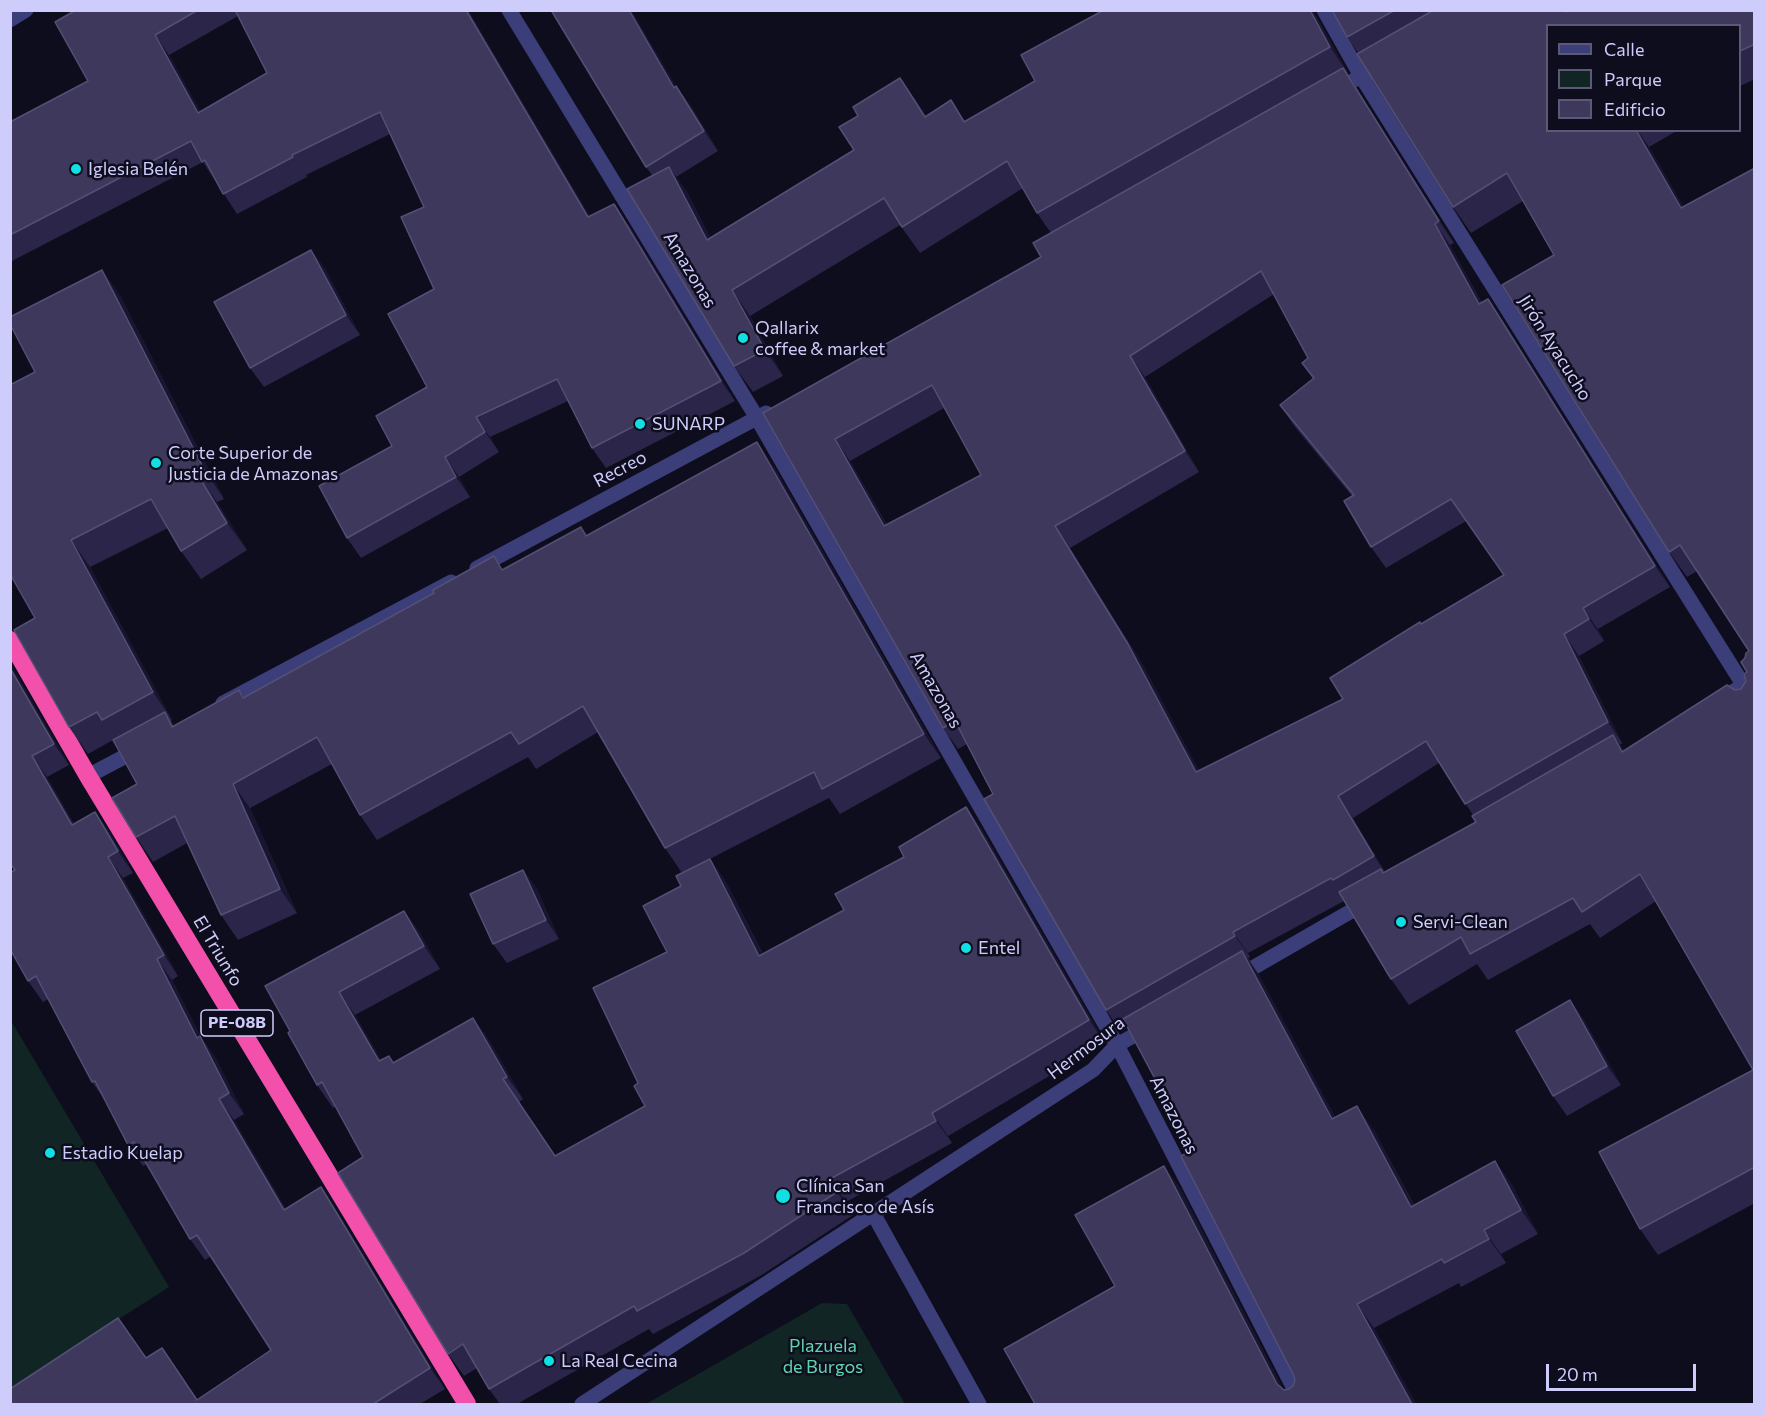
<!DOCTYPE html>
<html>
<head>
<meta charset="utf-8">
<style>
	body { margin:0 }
	#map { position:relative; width:1765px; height:1415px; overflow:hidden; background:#0e0d1d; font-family:Commissioner,sans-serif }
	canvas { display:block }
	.frame { position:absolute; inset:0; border:12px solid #ceccfb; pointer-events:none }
	.legend { position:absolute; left:1546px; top:24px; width:195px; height:108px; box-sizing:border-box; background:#0e0d1d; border:2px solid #5b5976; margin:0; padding:8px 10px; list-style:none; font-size:18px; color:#ceccfb }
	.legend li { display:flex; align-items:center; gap:12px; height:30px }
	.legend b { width:30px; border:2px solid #5b5976 }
	.scale { position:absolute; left:1546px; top:1364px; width:150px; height:27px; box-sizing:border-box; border:3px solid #ceccfb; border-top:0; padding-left:8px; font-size:18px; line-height:21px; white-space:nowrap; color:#ceccfb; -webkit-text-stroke:4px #0e0d1d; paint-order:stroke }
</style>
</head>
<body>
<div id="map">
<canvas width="1765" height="1415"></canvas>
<div class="frame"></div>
<ul class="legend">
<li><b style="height:8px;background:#3b3e78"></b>Calle</li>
<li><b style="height:16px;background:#112624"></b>Parque</li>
<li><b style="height:16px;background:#3d385c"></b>Edificio</li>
</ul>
<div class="scale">20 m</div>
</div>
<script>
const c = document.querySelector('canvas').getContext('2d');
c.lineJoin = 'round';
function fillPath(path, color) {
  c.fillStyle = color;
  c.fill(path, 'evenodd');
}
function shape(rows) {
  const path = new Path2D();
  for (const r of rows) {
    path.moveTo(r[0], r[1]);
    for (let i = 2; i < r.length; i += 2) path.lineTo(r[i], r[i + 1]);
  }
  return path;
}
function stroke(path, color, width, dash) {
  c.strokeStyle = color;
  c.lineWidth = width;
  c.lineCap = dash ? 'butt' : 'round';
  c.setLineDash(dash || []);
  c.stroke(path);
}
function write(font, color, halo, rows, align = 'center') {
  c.font = font + ' Commissioner,sans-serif';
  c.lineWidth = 5;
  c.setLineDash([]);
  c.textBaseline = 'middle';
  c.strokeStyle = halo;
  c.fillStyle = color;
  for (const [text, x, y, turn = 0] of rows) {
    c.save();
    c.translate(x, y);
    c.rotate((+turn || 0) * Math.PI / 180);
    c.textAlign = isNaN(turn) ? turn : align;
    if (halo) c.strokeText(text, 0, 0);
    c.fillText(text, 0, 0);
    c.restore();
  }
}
const green = shape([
	[10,1019,169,1287,11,1388,10,1388],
	[822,1303,847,1304,905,1404,646,1404]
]);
const minor = shape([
	[509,10,757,418,1117,1045,1302,1404],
	[1324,10,1361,76,1744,686,1754,706],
	[10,20,26,10],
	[1335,91,1384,63],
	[477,568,766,413],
	[1721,699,1754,679],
	[223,703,451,582],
	[88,776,139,749],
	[1237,977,1367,902],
	[874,1215,979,1404],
	[582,1404,1093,1070,1117,1045,1151,1026]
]);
const highway = shape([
	[10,640,88,776,467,1404]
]);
const wall = shape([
	[76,10,468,10,590,217,628,224,735,401,606,468,592,448,568,401,490,437,499,452,459,477,470,497,361,558,347,538,392,446,427,387,434,289,424,207,390,134,306,175,307,177,237,214,203,162,10,262,10,122,88,81],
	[238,16,267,73,200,111,169,55],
	[631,10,676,87,691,106,718,151,676,177,687,192,710,237,854,150,858,116,900,78,926,116,951,100,965,121,1315,14,1348,73,1347,74,1358,90,1454,243,1450,245,1482,303,1488,299,1503,321,1670,587,1598,629,1604,641,1579,656,1622,743,1620,745,1624,750,1735,690,1741,689,1746,681,1747,672,1745,658,1749,651,1697,571,1687,577,1669,552,1554,255,1523,201,1471,233,1453,207,1358,53,1347,37,1332,10,1568,10,1568,12,1755,10,1755,79,1740,86,1740,26,1548,130,1678,130,1649,147,1683,206,1755,168,1755,1203,1658,1255,1640,1229,1753,1070,1656,901,1600,938,1590,924,1488,980,1477,964,1409,1005,1391,979,1344,901,1248,953,1250,957,1248,958,1259,975,1335,1117,1374,1130,1414,1205,1495,1161,1512,1185,1538,1234,1501,1254,1506,1263,1461,1287,1459,1283,1374,1328,1416,1404,1035,1404,1115,1286,1164,1166,1181,1190,1283,1389,1289,1389,1293,1386,1295,1381,1294,1376,1193,1150,1128,1028,1121,1032,1106,1010,967,744,958,749,943,728,763,413,1041,257,1051,233,1037,213,1023,188,920,253,900,225,750,316,783,376,753,392,734,366,652,175,646,167],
	[1274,294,1308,358,1302,363,1313,379,1280,405,1295,427,1352,496,1371,547,1386,568,1466,521,1504,575,1421,624,1343,699,1199,771,1143,665,1070,548,1199,472,1145,377],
	[944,408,981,475,887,525,850,461],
	[1439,763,1473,815,1476,822,1385,872,1353,818],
	[311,250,325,269,360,335,264,387,250,368],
	[102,270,121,297,224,499,217,502,247,550,201,579,181,551,168,528,90,567,172,720,171,721,174,726,239,690,244,697,503,569,581,527,587,535,774,467,941,758,840,814,829,798,688,870,710,859,726,882,763,954,844,910,904,857,966,807,982,830,1105,1043,948,1136,952,1143,846,1202,853,1215,760,1276,653,1334,649,1329,517,1404,500,1404,489,1389,477,1368,464,1376,448,1354,363,1157,336,1106,333,1108,317,1085,290,1031,404,911,420,933,440,969,355,1015,381,1060,389,1056,394,1062,473,1018,489,1040,523,1099,519,1102,555,1156,645,1106,638,1083,681,886,682,873,665,848,598,732,536,769,528,757,377,840,360,815,332,764,250,808,297,913,238,940,221,915,187,843,153,862,136,837,137,784,113,740,88,754,69,727,35,618,35,372],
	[10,664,69,765,47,777,74,824,95,812,110,833,133,873,123,878,178,976,172,980,201,1037,215,1057,244,1114,234,1120,286,1209,321,1187,335,1208,445,1389,420,1404,10,1404,146,1358,162,1348,197,1399,271,1350,211,1256,205,1260,190,1239,147,1164,143,1166,128,1145,107,1103,92,1082,48,999,43,1002,28,981,15,870,10,863],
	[523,870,537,889,559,939,507,963,493,944],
	[1570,1000,1584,1020,1621,1085,1567,1116,1553,1096]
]);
const shadedWall = shape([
	[466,10,468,10,602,237,588,217],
	[629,10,631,10,688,108,674,88],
	[1310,10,1315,10,1315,14,1348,73,1330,47],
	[155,35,169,55,212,133,198,113],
	[1343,68,1358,90,1454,243,1439,221],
	[900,78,918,103,943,143,925,117],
	[676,86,691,106,718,151,704,131],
	[1636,130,1637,130,1649,147,1699,233,1681,208],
	[669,167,687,192,725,265,707,240],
	[614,204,628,224,735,401,721,381],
	[1435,224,1450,245,1494,326,1479,304],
	[311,250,325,269,360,335,346,315],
	[102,270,121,297,224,499,205,471],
	[732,290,750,316,783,376,765,350],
	[1488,299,1503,321,1670,587,1655,566],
	[1130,356,1145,377,1199,472,1185,451],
	[476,417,490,437,499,452,485,432],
	[835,439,850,461,899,547,884,526],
	[757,442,774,467,941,758,924,734],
	[445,457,459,477,470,497,456,477],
	[198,475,217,502,247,550,227,523],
	[1055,526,1070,548,1143,665,1211,793,1196,772],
	[71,540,90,567,172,720,153,692],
	[1583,608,1598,629,1604,641,1589,619],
	[1564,634,1579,656,1622,743,1608,722],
	[10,664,13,668,69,765,54,744,10,668],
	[1613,735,1631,761,1622,752],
	[32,756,47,777,86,846,72,825],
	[233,784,250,808,297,913,280,889],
	[1338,796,1353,818,1389,878,1374,856],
	[966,807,982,830,1105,1043,1089,1020],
	[95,812,110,833,133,873,118,851],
	[108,857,123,878,178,976,164,955],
	[710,859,726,882,775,979,759,956],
	[523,870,537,889,559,939,546,920],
	[404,911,420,933,440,969,424,946],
	[1233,932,1248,953,1250,957,1235,936],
	[1242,951,1259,975,1349,1143,1332,1119],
	[157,959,172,980,201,1037,215,1057,244,1114,229,1093,197,1038],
	[339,992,355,1015,395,1084,379,1061],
	[1570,1000,1584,1020,1621,1085,1607,1066],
	[473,1018,489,1040,523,1099,507,1077],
	[219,1099,234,1120,299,1231,284,1210],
	[1357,1106,1374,1130,1427,1231,1411,1207],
	[932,1113,948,1136,952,1143,936,1121],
	[1495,1161,1512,1185,1538,1234,1521,1210],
	[1164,1166,1181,1190,1291,1404,1277,1384],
	[830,1179,846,1202,853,1215,837,1192],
	[321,1187,335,1208,445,1389,430,1368],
	[1484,1230,1501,1254,1506,1263,1489,1239],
	[1357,1304,1374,1328,1416,1404,1412,1404]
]);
const building = shape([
	[76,10,198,10,155,35,198,113,267,73,235,10,466,10,588,217,614,204,721,381,592,448,557,379,476,417,485,432,445,457,456,477,347,538,319,486,392,446,376,416,427,387,388,314,434,289,401,217,424,207,380,112,292,155,293,157,223,194,205,160,202,162,191,141,10,235,10,122,88,81,55,22,76,10],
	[551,10,629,10,674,88,676,86,704,131,646,167,551,10],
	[1104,10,1310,10,1330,47,1037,213,1007,161,902,227,884,198,732,290,765,350,734,366,627,189,669,167,707,240,854,150,839,127,858,116,853,107,900,78,925,117,951,100,964,122,1035,81,1021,55,1104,10],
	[1332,10,1395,10,1347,37,1332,10],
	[1434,10,1566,10,1567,12,1570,10,1755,10,1755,44,1740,51,1740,26,1548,26,1548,130,1636,130,1681,208,1755,168,1755,1167,1640,1229,1599,1152,1753,1070,1640,874,1582,912,1573,898,1470,954,1461,937,1391,979,1339,892,1381,869,1383,873,1476,822,1472,816,1613,735,1622,752,1727,685,1735,690,1741,689,1746,681,1744,674,1747,672,1741,662,1745,658,1746,653,1749,651,1680,545,1669,552,1502,285,1554,255,1507,173,1453,207,1357,54,1434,10],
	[1343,68,1439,221,1435,224,1479,304,1488,299,1655,566,1583,608,1589,619,1564,634,1608,722,1465,804,1426,741,1338,796,1374,856,1333,880,1331,878,1233,932,1235,936,1106,1010,984,799,993,794,955,721,943,728,763,413,1041,257,1033,243,1343,68],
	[1261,271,1308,358,1302,363,1314,378,1280,405,1354,495,1344,501,1371,547,1451,499,1504,575,1421,624,1420,622,1330,678,1343,699,1196,772,1128,644,1055,526,1185,451,1130,356,1261,271],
	[932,385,981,475,884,526,835,439,932,385],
	[311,250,346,315,250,368,214,302,311,250],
	[102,270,205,471,198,475,227,523,181,551,151,499,71,540,153,692,102,720,97,712,69,727,14,630,35,618,10,574,10,385,35,372,10,324,10,317,102,270],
	[757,442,924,734,822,789,814,772,665,848,583,706,519,744,511,732,360,815,317,737,233,784,280,889,221,915,175,816,136,837,112,798,137,784,113,740,165,712,172,727,239,690,243,698,434,593,433,590,494,556,502,570,581,527,586,536,757,442],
	[10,668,54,744,32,756,72,825,95,812,118,851,108,857,164,955,157,959,197,1038,200,1036,229,1093,219,1099,284,1210,321,1187,430,1368,373,1404,10,1404,10,1389,118,1318,146,1358,162,1348,197,1400,271,1350,197,1235,190,1239,134,1142,128,1145,95,1081,92,1082,36,976,28,981,10,949,10,873,15,870,10,863,10,668],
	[966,807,1089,1020,932,1113,936,1121,830,1179,837,1192,744,1253,637,1311,634,1306,489,1389,463,1344,448,1354,338,1173,363,1157,322,1082,317,1085,288,1033,290,1031,265,986,404,911,424,946,339,992,379,1061,389,1056,393,1063,473,1018,507,1077,503,1079,555,1156,645,1106,634,1086,638,1083,593,988,667,952,643,906,681,886,676,876,710,859,759,956,844,910,835,894,904,857,899,847,966,807],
	[523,870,546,920,493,944,470,894,523,870],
	[1242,951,1332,1119,1357,1106,1411,1207,1495,1161,1521,1210,1484,1230,1489,1239,1444,1263,1442,1259,1357,1304,1412,1404,1035,1404,1004,1349,1115,1286,1075,1215,1164,1166,1277,1384,1284,1390,1289,1389,1293,1386,1295,1381,1294,1376,1181,1156,1193,1150,1123,1019,1242,951],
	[1570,1000,1607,1066,1553,1096,1516,1031,1570,1000]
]);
const markers = [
	[76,169,6,"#10dfe3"],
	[743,338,6,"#10dfe3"],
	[640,424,6,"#10dfe3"],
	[156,463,6,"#10dfe3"],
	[1401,922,6,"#10dfe3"],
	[966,948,6,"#10dfe3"],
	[50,1153,6,"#10dfe3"],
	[783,1196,8,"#10dfe3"],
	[549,1361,6,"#10dfe3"]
];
const shields = [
	[237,1023,72]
];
const shieldNames = [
	["PE-08B",237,1023]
];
const poiNames = [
	["Iglesia Belén",88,169],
	["Qallarix",755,328],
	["coffee & market",755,349],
	["SUNARP",652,424],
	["Corte Superior de",168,453],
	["Justicia de Amazonas",168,474],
	["Servi-Clean",1413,922],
	["Entel",978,948],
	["Estadio Kuelap",62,1153],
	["Clínica San",796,1186],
	["Francisco de Asís",796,1207],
	["La Real Cecina",561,1361]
];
const streetNames = [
	["Amazonas",690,270,59],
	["Jirón Ayacucho",1555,348,58],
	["Recreo",620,469,-28],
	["Amazonas",936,690,60],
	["El Triunfo",218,951,59],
	["Hermosura",1086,1048,-37],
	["Amazonas",1174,1115,63]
];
const parkNames = [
	["Plazuela",823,1346],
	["de Burgos",823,1367]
];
fillPath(green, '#112624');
stroke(minor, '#3b3e78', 15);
stroke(highway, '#f350ab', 18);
fillPath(wall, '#2b2649');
fillPath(shadedWall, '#181530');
fillPath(building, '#3d385c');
stroke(building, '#544f75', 1.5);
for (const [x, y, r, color] of markers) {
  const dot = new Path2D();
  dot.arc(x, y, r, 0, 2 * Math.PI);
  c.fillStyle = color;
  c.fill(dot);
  stroke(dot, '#0e0d1d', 2);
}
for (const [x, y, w] of shields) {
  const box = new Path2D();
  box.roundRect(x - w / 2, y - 13, w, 26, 4.5);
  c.fillStyle = '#0e0d1d';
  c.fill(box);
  stroke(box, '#ceccfb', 1.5);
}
write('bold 16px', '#ceccfb', null, shieldNames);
write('18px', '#ceccfb', '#0e0d1d', poiNames, 'left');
write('18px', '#ceccfb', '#0e0d1d', streetNames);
write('18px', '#5fd5ae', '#0e0d1d', parkNames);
</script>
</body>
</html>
